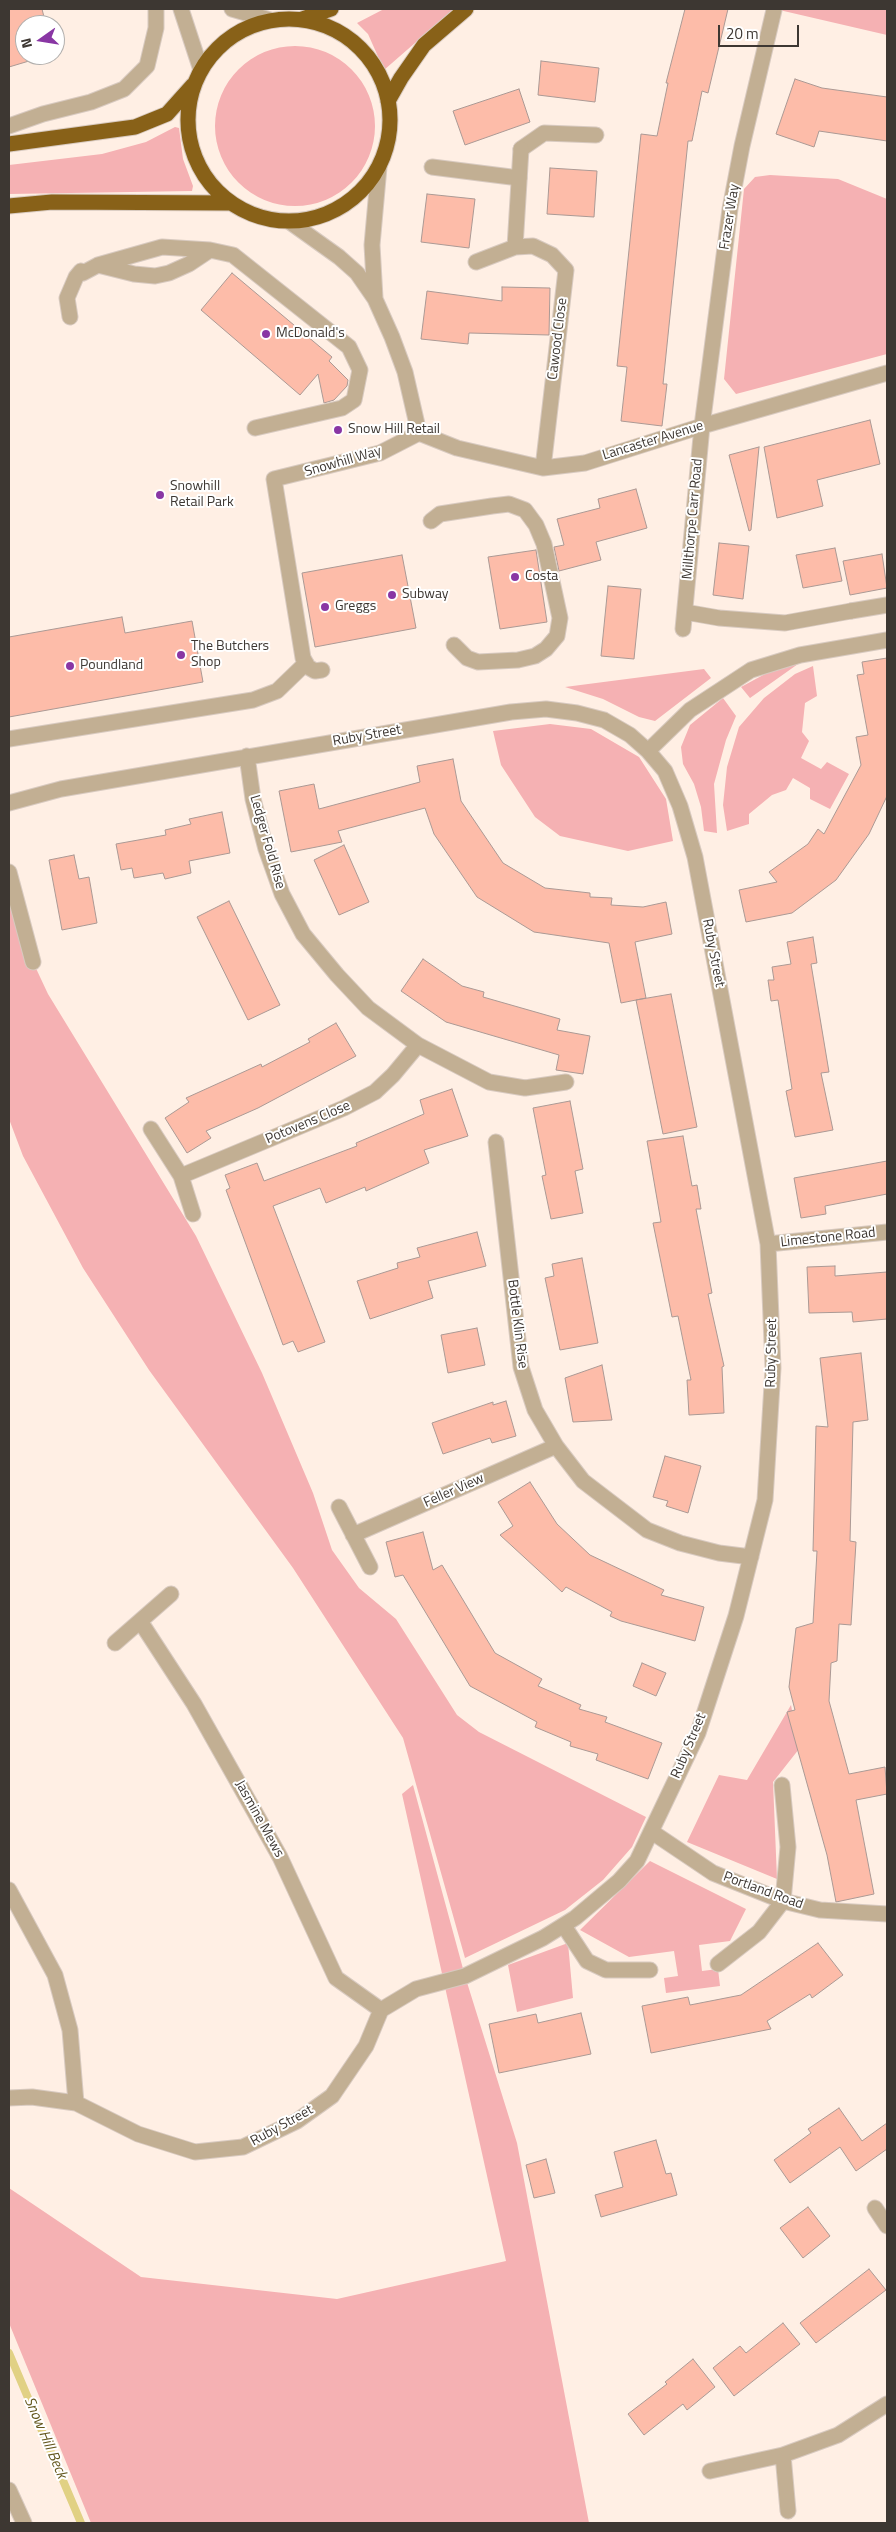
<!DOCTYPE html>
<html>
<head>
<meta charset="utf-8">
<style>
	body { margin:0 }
	#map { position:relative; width:896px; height:2532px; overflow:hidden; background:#ffefe4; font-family:"Titillium Web",sans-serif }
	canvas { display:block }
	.frame { position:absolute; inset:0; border:10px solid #3d3732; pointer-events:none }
	.north { position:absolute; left:15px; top:15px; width:50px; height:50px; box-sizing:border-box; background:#fff; border:1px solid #b1afad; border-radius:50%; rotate:257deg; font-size:14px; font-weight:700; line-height:20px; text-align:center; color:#3d3732 }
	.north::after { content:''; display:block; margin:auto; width:18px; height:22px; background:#8936a4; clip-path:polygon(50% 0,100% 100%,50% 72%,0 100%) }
	.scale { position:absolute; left:718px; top:25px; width:81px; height:22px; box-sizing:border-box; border:2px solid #3d3732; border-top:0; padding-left:6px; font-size:15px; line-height:18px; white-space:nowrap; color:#3d3732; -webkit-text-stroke:4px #fff; paint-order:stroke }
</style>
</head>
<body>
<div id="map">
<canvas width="896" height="2532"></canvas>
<div class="frame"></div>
<div class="north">N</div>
<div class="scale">20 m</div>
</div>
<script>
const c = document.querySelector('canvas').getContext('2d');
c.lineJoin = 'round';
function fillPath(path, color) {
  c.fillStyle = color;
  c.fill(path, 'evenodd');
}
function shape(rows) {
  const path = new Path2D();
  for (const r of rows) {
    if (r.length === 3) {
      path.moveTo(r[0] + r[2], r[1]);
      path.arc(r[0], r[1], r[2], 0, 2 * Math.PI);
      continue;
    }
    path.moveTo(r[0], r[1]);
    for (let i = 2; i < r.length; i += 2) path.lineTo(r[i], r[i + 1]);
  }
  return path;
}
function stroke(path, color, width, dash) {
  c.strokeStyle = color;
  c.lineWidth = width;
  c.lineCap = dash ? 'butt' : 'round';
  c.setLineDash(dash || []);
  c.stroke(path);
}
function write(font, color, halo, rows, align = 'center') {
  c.font = font + ' "Titillium Web",sans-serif';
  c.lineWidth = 4;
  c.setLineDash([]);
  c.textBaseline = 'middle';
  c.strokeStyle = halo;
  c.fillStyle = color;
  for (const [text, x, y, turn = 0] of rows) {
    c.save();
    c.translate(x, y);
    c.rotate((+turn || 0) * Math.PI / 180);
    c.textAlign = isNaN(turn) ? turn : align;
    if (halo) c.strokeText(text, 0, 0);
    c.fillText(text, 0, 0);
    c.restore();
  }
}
const green = shape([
	[384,9,454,9,384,70,368,34,357,23],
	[775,9,887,9,887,35],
	[295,126,80],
	[175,127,179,128,183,159,193,186,192,191,9,194,9,165,102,154,146,142],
	[770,175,838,179,887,199,887,354,736,394,724,379,744,189,755,177],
	[798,664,750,698,741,687,765,674],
	[813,666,817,696,805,703,802,732,809,741,801,758,821,769,827,762,849,774,830,809,810,799,810,788,793,778,786,790,772,795,749,814,749,824,727,831,723,805,727,767,739,727,764,698,795,674],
	[704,669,711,678,655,721,639,717,603,699,565,687],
	[723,698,736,716,726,740,714,784,717,833,704,831,701,807,694,784,683,764,681,747,690,725],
	[550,724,591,729,639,757,666,799,673,841,628,851,560,836,535,817,501,765,493,731],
	[9,872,33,962,48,994,196,1236,262,1373,313,1493,332,1550,359,1588,396,1619,457,1715,479,1732,646,1817,632,1847,603,1880,565,1910,465,1958,403,1738,293,1568,149,1370,83,1268,23,1156,9,1119],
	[791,1705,799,1749,773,1782,777,1879,687,1842,719,1775,747,1780],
	[413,1785,465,1976,517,2143,589,2523,91,2523,9,2323,9,2188,141,2277,337,2299,506,2261,402,1794],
	[650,1861,746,1909,730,1941,699,1945,702,1971,718,1969,720,1986,666,1993,664,1978,678,1976,674,1951,629,1957,580,1930],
	[568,1943,573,1998,517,2012,508,1965]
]);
const stream = shape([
	[9,2353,81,2523]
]);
const building = shape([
	[9,9,42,9,46,25,25,25,25,55,49,55,9,67,9,9],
	[685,9,728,9,708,93,702,91,692,141,688,141,663,384,667,384,662,426,621,421,627,367,617,366,641,134,657,136,668,83,666,83,685,9],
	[541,61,599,68,595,102,538,95,541,61],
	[795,79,822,88,887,97,887,141,819,131,814,147,776,134,795,79],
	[519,89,530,122,465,145,453,111,519,89],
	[550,168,597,171,594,217,547,214,550,168],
	[427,194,475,199,469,248,421,242,427,194],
	[232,273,332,357,329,361,348,380,347,386,334,400,324,403,318,374,300,395,201,310,232,273],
	[502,287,550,288,549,335,469,333,468,344,421,339,427,291,502,301,502,287],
	[870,420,880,464,817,480,823,506,777,518,764,447,870,420],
	[759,447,751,530,749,531,729,455,759,447],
	[636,489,647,528,596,542,601,560,559,571,554,547,564,545,557,519,600,508,598,499,636,489],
	[719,543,749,546,743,599,713,595,719,543],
	[835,548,842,581,803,588,796,555,835,548],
	[536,550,547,622,500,629,488,557,536,550],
	[882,554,887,588,850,595,843,561,882,554],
	[402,555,416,628,315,647,302,573,402,555],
	[608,586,641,589,634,659,601,656,608,586],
	[122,617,125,633,192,621,203,682,9,717,9,637,122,617],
	[887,658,887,796,869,834,836,880,792,913,746,922,739,890,777,882,769,872,808,844,818,829,824,834,861,765,856,737,868,735,857,675,864,674,862,662,887,658],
	[453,759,461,801,503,863,545,888,590,893,590,897,612,898,611,905,643,907,666,902,672,934,635,942,646,998,621,1003,609,943,534,932,477,897,434,834,425,808,338,831,342,842,291,852,279,791,314,784,319,809,420,782,417,766,453,759],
	[222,812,230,853,189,861,191,873,165,879,163,873,134,878,132,868,121,870,116,844,166,835,165,830,191,824,189,819,222,812],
	[344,845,369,902,339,915,314,860,344,845],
	[74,855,79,879,89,877,97,923,62,930,49,860,74,855],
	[229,901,280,1005,248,1020,197,917,229,901],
	[813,937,817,963,811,964,829,1072,821,1073,833,1130,795,1137,786,1091,792,1089,778,1000,771,1001,768,980,774,980,772,967,791,964,787,942,813,937],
	[423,959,462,986,484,992,483,997,560,1019,557,1030,590,1036,583,1074,556,1070,559,1055,446,1022,401,991,423,959],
	[671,994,697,1127,663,1134,636,1000,671,994],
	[336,1023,356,1056,258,1108,206,1131,211,1138,187,1153,165,1118,189,1102,186,1098,261,1064,262,1067,310,1042,308,1039,336,1023],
	[452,1089,468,1136,424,1150,429,1163,366,1191,365,1187,326,1203,320,1188,273,1206,325,1342,298,1352,293,1341,283,1345,226,1190,230,1188,225,1175,257,1163,264,1181,357,1146,356,1143,424,1114,420,1100,452,1089],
	[570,1101,583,1169,575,1171,583,1213,551,1219,542,1176,546,1175,533,1108,570,1101],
	[683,1136,692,1186,697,1185,701,1209,696,1209,712,1293,708,1294,724,1366,722,1367,724,1413,689,1415,687,1380,691,1380,678,1316,672,1317,653,1223,661,1222,647,1141,683,1136],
	[887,1161,887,1194,825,1206,826,1214,801,1218,794,1178,887,1161],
	[477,1232,486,1266,428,1281,433,1298,370,1319,357,1281,398,1268,397,1263,420,1257,417,1248,477,1232],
	[582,1258,598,1343,560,1350,545,1278,554,1276,552,1264,582,1258],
	[835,1266,835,1276,887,1272,887,1319,853,1322,852,1312,809,1313,807,1267,835,1266],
	[477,1328,485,1365,448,1373,441,1335,477,1328],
	[861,1353,868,1420,853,1422,850,1541,856,1542,851,1625,839,1624,837,1661,831,1663,829,1701,849,1774,885,1767,887,1794,856,1800,874,1894,836,1902,827,1855,787,1712,795,1710,789,1687,796,1628,813,1623,817,1551,813,1551,816,1426,828,1427,820,1358,861,1353],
	[602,1365,612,1420,573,1422,565,1378,602,1365],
	[506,1401,516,1436,492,1443,490,1438,443,1454,432,1423,493,1402,493,1405,506,1401],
	[665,1456,701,1466,688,1513,666,1506,668,1501,653,1497,665,1456],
	[530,1482,557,1524,590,1555,664,1590,661,1595,704,1607,695,1641,621,1621,610,1616,612,1612,566,1587,562,1592,500,1535,513,1526,498,1502,530,1482],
	[423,1532,433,1570,442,1565,495,1653,542,1679,538,1686,581,1705,579,1709,607,1717,605,1722,662,1743,648,1779,596,1760,598,1754,570,1746,571,1742,535,1727,537,1722,470,1686,403,1575,395,1577,386,1542,423,1532],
	[642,1663,666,1673,656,1696,633,1686,642,1663],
	[818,1943,843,1975,812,1998,810,1994,767,2021,771,2029,651,2053,642,2006,688,1997,690,2005,741,1995,818,1943],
	[581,2013,591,2054,499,2073,489,2024,536,2014,538,2023,581,2013],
	[839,2108,862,2141,887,2123,887,2149,856,2171,840,2147,790,2183,774,2160,811,2133,808,2129,839,2108],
	[656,2140,666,2174,671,2173,677,2195,601,2217,595,2195,623,2187,614,2152,656,2140],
	[546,2159,555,2193,534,2198,526,2165,546,2159],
	[808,2207,830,2236,803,2258,780,2228,808,2207],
	[869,2269,886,2290,816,2343,800,2323,869,2269],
	[783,2323,800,2344,734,2396,713,2368,740,2346,746,2353,783,2323],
	[693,2359,715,2387,687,2410,683,2404,644,2435,628,2414,667,2384,665,2382,693,2359]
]);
const lane = shape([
	[181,9,201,70],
	[232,9,270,20],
	[9,126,43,114,91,102,124,89,147,66,156,28,156,9],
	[521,149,544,133,596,135],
	[432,167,519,178],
	[98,265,134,274,155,276,169,273,189,264,210,250,233,255,349,347,360,370,354,400,342,408,255,428],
	[70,317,67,298,76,277,81,271,83,273,98,265,162,247,210,250],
	[431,521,440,514,492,506,509,504,525,510,536,525,544,544,560,618,557,636,546,649,535,656,518,660,478,662,467,658,454,645],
	[851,611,887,605],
	[322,670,315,671,308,667,303,658,274,479,380,453,419,433],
	[9,739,253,700,277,691,306,663],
	[9,872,33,962],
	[564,1926,587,1961,606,1970,650,1970],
	[718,1964,759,1932,783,1901,788,1847,782,1785]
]);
const street = shape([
	[290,222,339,257,357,273,375,299,392,337,405,372,419,433,457,448,543,468,585,463,702,426,887,373],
	[515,247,521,149],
	[476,262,515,247,533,246,552,255,566,270,543,468],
	[375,298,372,245,379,167],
	[685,612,719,618,785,623,851,611],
	[683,629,702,426,730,209,742,146,774,10],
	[648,751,690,710,751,670,800,655,887,640],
	[247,756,253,799,266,849,282,894,303,934,337,975,368,1008,418,1045,489,1082,525,1088,566,1082],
	[9,803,61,789,511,712,546,709,577,713,604,720,630,735,648,751,665,771,680,806,695,857,768,1244,773,1368,765,1500,736,1616,698,1733,637,1861,619,1881,575,1918,543,1938,465,1976,416,1989,381,2010,366,2046,332,2096,297,2121,243,2147,195,2152,138,2134,76,2103,32,2097,9,2098],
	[151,1129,181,1176,193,1214],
	[496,1142,521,1367,535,1410,556,1446,583,1481,647,1530,680,1543,719,1553,751,1557],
	[181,1176,344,1108,375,1092,393,1075,418,1045],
	[768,1244,887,1232],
	[339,1507,370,1567],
	[353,1535,556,1446],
	[140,1621,194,1704,280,1857,336,1978,381,2010],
	[115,1643,171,1594],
	[652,1832,713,1873,783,1901,820,1910,887,1914],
	[9,1890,55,1975,70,2030,76,2103],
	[875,2208,887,2226],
	[783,2455,788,2511],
	[710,2471,783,2455,838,2435,887,2404],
	[9,2490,24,2523]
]);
const highway = shape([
	[289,120,101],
	[302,19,331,9],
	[388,101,401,78,424,45,466,9],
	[9,144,135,127,167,114,193,85],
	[9,206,52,202,230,203]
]);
const markers = [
	[266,334,5,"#8936a4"],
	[338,430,5,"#8936a4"],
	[160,495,5,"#8936a4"],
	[515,577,5,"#8936a4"],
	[392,595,5,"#8936a4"],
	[325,607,5,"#8936a4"],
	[181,655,5,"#8936a4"],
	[70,666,5,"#8936a4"]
];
const streetNames = [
	["Frazer Way",730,217,-81],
	["Cawood Close",558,339,-83],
	["Lancaster Avenue",653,441,-17],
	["Snowhill Way",343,462,-16],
	["Millthorpe Carr Road",693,519,-85],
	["Ruby Street",367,736,-10],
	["Ledger Fold Rise",267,842,74],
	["Ruby Street",713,953,79],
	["Potovens Close",308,1123,-23],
	["Limestone Road",828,1238,-6],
	["Bottle Klin Rise",517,1324,83],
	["Ruby Street",772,1353,-89],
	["Feller View",454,1491,-24],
	["Ruby Street",689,1746,-67],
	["Jasmine Mews",259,1819,61],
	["Portland Road",763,1891,20],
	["Ruby Street",282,2126,-29]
];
const poiNames = [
	["McDonald's",276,334],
	["Snow Hill Retail",348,430],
	["Snowhill",170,487],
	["Retail Park",170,503],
	["Costa",525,577],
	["Subway",402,595],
	["Greggs",335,607],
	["The Butchers",191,647],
	["Shop",191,663],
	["Poundland",80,666]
];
const waterNames = [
	["Snow Hill Beck",45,2438,67]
];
fillPath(green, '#f5b1b3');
stroke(stream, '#e1d184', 8);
fillPath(building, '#fdbca9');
stroke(building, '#ab9994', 1);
stroke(lane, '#d8cac0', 17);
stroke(street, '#d8cac0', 17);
stroke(highway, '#d8cac0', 17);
stroke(lane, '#c2af93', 15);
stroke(street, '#c2af93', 15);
stroke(highway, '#886118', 15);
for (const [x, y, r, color] of markers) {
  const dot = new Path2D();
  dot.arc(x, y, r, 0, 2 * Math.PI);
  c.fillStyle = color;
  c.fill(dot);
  stroke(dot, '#fff', 2);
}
write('14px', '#3d3732', '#fff', streetNames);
write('14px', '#3d3732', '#fff', poiNames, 'left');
write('italic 15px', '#63571d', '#fff', waterNames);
</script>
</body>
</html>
